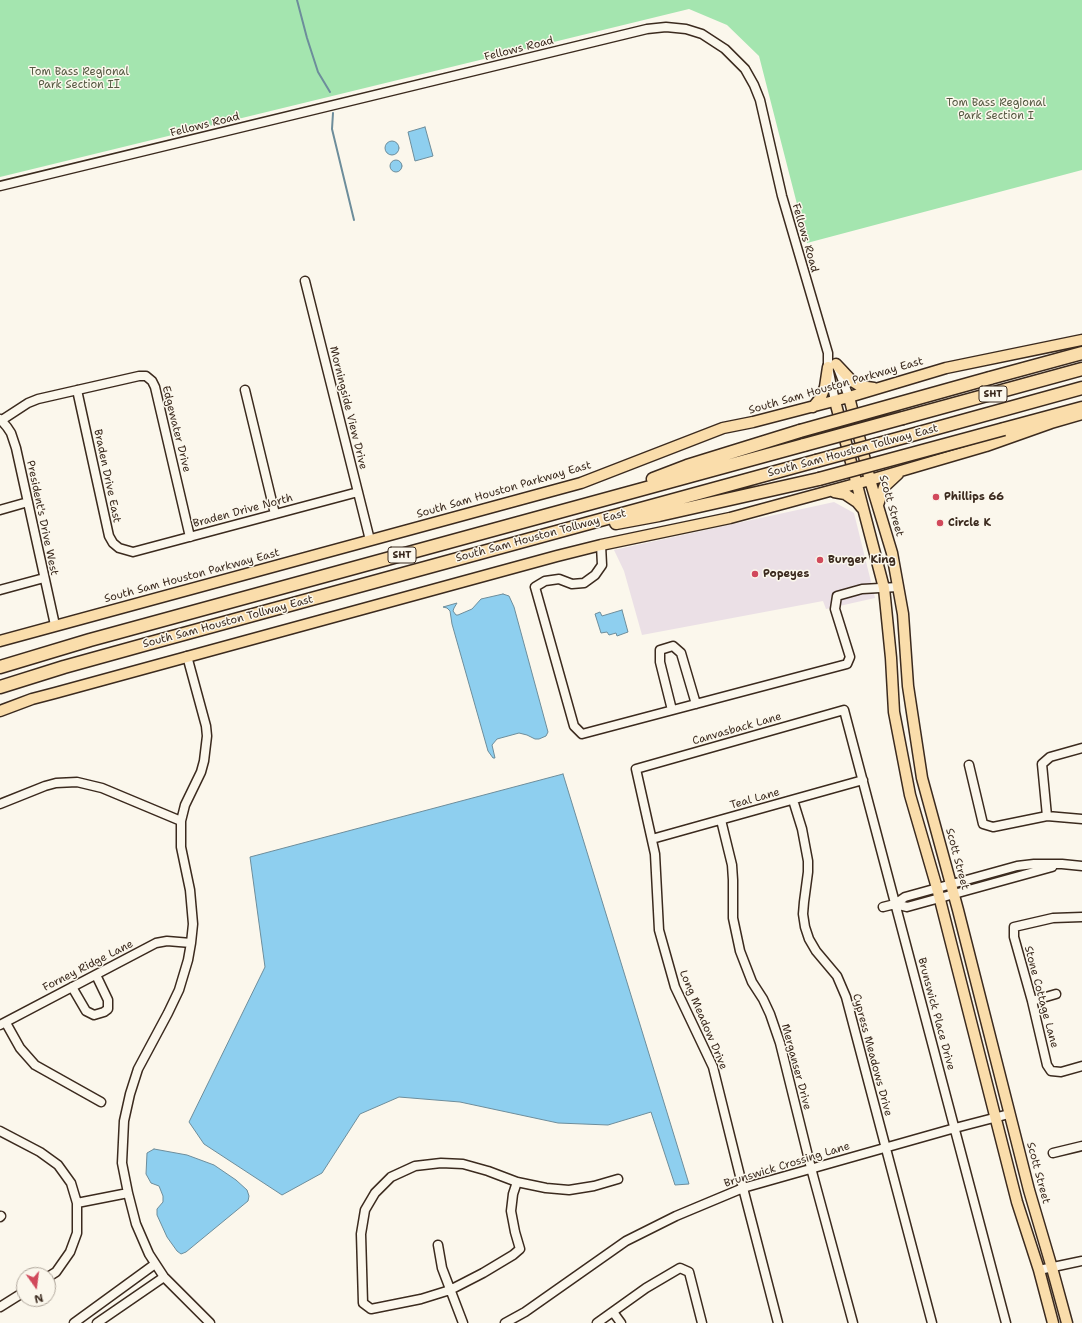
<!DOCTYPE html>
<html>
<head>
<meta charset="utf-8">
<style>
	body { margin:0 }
	#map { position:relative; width:1082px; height:1323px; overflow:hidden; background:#fbf7ec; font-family:"Shantell Sans",sans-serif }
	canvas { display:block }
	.north { position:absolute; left:16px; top:1267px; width:40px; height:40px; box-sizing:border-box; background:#fbf7ec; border:1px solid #aea59a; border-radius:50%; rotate:166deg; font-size:11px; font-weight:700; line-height:16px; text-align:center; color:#3b2a1e }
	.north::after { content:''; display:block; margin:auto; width:14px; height:18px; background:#d1495b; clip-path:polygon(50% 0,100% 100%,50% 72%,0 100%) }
</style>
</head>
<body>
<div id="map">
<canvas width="1082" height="1323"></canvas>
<div class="north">N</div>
</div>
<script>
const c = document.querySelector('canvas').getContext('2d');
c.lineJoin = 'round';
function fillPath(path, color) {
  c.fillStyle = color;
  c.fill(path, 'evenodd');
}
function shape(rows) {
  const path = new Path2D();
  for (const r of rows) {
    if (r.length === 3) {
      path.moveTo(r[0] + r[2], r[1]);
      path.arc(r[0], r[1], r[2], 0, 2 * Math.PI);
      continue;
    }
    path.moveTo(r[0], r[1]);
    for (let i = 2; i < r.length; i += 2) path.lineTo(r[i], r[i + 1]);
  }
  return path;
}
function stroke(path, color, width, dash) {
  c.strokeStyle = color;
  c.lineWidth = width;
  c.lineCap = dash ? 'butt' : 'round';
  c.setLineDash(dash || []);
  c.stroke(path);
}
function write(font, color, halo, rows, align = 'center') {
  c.font = font + ' "Shantell Sans",sans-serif';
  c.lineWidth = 3;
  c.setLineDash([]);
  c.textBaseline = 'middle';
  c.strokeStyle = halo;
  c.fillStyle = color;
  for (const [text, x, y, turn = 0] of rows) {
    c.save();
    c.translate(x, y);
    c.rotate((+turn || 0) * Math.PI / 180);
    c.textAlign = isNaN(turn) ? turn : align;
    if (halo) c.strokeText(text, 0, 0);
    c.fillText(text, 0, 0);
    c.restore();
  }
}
const built = shape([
	[834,502,854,513,875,598,826,609,823,601,642,635,624,571,614,550]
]);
const green = shape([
	[0,0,1082,0,1082,170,807,243,759,56,727,25,689,9,0,177]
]);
const water = shape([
	[425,127,433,156,415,161,408,132,425,127],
	[392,148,7],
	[396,166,6],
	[503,594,509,596,514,607,548,732,546,736,539,739,535,739,527,735,519,733,497,739,492,745,495,758,493,758,488,751,452,624,450,611,447,608,443,607,457,603,454,608,453,611,456,615,458,615,472,609,481,599,503,594],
	[622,610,628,632,617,636,616,633,609,635,607,632,601,633,595,614,600,612,602,616,622,610],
	[563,774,689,1184,675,1185,651,1112,608,1125,558,1123,460,1102,399,1097,360,1114,322,1173,282,1195,204,1144,189,1122,265,967,250,857,563,774],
	[154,1149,187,1155,214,1165,236,1180,247,1190,249,1196,248,1201,186,1252,181,1254,177,1251,167,1237,157,1215,157,1209,163,1202,163,1196,159,1186,151,1183,146,1174,147,1153,154,1149]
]);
const stream = shape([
	[297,0,307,38,318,72,330,92],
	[333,113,332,129,354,220]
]);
const minor = shape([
	[0,186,647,29,666,27,686,29,702,34,725,49,745,69,754,85,760,100,782,196,828,353,828,367,835,401],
	[305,281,370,540],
	[838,368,849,397],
	[77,390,109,536,113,543,119,548,133,552,358,492],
	[245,390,275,514],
	[0,419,7,427,11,433,16,448,55,625],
	[2,420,28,403,38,399,139,376,146,376,152,381,155,387,190,537],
	[0,510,28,502],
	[601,545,602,565,595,575,584,583,572,584,559,579,545,581,535,587,574,726,582,734,847,664,850,657,835,609,837,596,862,589,898,587],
	[0,590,44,578],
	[187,656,206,726,207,736,204,761,201,772,185,805,181,821,181,847,190,890,193,924,191,943,188,960,179,990,168,1013,138,1069,130,1094,124,1121,122,1163,128,1193,136,1224,149,1254,164,1277,210,1323],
	[672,710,660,662,660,650,673,646,681,653,696,704],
	[969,765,983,824,993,827,1047,816,1082,819],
	[793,800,802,829,808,861,808,872,804,902,803,914,805,927,809,939,816,951,837,976,846,997,932,1323],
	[0,804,45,786,56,783,77,782,102,788,181,821],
	[1047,816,1042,764,1050,757,1082,748],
	[721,820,732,865,733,880,733,918,740,951,752,982,763,999,770,1014,780,1043,811,1168,853,1323],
	[652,839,863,780],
	[895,904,907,907,1052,867],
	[883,907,895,904,905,897,1017,866,1034,864,1062,864,1082,866],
	[1082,917,1053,918,1014,927,1014,937,1032,1001,1047,1065,1051,1071,1061,1072,1082,1066],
	[72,987,86,1011,94,1015,104,1012,108,1009,108,1000,96,975],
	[1032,1001,1056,994],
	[6,1023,20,1048,35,1065,101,1102],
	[0,1025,156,943,167,941,191,943],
	[0,1131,40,1152,58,1165,71,1183,77,1203,77,1233,70,1252,56,1272,48,1277],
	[1053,1153,1082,1146],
	[517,1182,513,1194,511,1211,515,1232,520,1249,513,1255,483,1273,450,1290,421,1299,371,1309,363,1303,361,1234,365,1210,375,1193,391,1177,415,1166,441,1163,463,1164,488,1171,517,1182,546,1188,569,1190,594,1186,618,1179],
	[77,1203,128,1193],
	[0,1217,1,1216],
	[438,1245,442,1268,463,1323],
	[1039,1270,1082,1261],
	[0,1307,24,1292],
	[613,1312,621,1323],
	[74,1323,155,1264],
	[97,1323,164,1277],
	[505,1323,525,1312,626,1241,676,1216,743,1188,955,1128,1009,1114],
	[597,1323,646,1288,680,1268,689,1272,702,1323],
	[778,1323,743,1188,713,1067,675,987,659,930,655,854,636,769,844,710,1006,1323]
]);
const major = shape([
	[836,364,852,381,860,386,874,388],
	[849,397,870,480,892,553,903,614,908,686,922,778,958,910,1029,1190,1052,1268,1067,1323],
	[835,401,884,588,891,658,894,712,910,795,937,888,1017,1202,1039,1270,1053,1323],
	[813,407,821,397,825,387,828,367],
	[834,492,845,494,857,502,862,508],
	[878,505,884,487,898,474],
	[0,641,581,483,723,428,753,422,849,397,946,368,1082,340],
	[0,711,32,699,55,693,557,556,601,545,730,518,870,480,986,446,1051,423,1082,414]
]);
const highway = shape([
	[990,378,1082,353],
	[903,418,1082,369],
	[1004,429,1082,408],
	[908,436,1082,388],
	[653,479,687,466,800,431],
	[616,523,659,515,819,479],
	[0,667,90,640,804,445],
	[0,687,64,667,147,644,816,461]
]);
const highwayBridge = shape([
	[800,431,990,378],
	[804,445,903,418],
	[816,461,908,436],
	[819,479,1004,429]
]);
const markers = [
	[936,497,4,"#d1495b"],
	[940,523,4,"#d1495b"],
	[820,560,4,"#d1495b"],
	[755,574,4,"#d1495b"]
];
const shields = [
	[993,394,28],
	[402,555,28]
];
const shieldNames = [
	["SHT",993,394],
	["SHT",402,555]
];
const streetNames = [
	["Fellows Road",519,49,-14],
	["Fellows Road",205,125,-14],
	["Fellows Road",805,238,74],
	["South Sam Houston Parkway East",836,386,-16],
	["Morningside View Drive",348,408,76],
	["Edgewater Drive",176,429,76],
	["South Sam Houston Tollway East",853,451,-15],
	["Braden Drive East",107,476,78],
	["South Sam Houston Parkway East",504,490,-16],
	["Scott Street",891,506,74],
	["Braden Drive North",243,511,-15],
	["President's Drive West",42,518,78],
	["South Sam Houston Tollway East",541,536,-15],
	["South Sam Houston Parkway East",192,576,-15],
	["South Sam Houston Tollway East",228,622,-15],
	["Canvasback Lane",737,729,-16],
	["Teal Lane",755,799,-16],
	["Scott Street",957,859,75],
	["Forney Ridge Lane",88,966,-27],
	["Stone Cottage Lane",1041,997,75],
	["Brunswick Place Drive",936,1014,75],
	["Long Meadow Drive",703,1020,67],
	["Cypress Meadows Drive",872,1055,75],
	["Merganser Drive",796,1067,75],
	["Brunswick Crossing Lane",787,1165,-17],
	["Scott Street",1038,1173,75]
];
const parkNames = [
	["Tom Bass Regional",79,72],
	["Park Section II",79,85],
	["Tom Bass Regional",996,103],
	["Park Section I",996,116]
];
const poiNames = [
	["Phillips 66",944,497],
	["Circle K",948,523],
	["Burger King",828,560],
	["Popeyes",763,574]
];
fillPath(built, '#ebe0e6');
fillPath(green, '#a4e5af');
fillPath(water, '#8ecfef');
stroke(water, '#6d8d9b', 1);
stroke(stream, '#6d8d9b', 2);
stroke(minor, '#3b2a1e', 11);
stroke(major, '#3b2a1e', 13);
stroke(highway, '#3b2a1e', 15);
stroke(minor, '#fbf7ec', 8);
stroke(major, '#faddab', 10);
stroke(highway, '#faddab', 12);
stroke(highwayBridge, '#3b2a1e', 15, []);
stroke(highwayBridge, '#faddab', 12);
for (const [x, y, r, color] of markers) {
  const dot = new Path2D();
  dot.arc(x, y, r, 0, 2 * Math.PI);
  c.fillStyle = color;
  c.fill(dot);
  stroke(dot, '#fbf7ec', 1.5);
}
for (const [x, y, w] of shields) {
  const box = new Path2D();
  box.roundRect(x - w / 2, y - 8, w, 16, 3);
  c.fillStyle = '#fbf7ec';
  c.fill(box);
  stroke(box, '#3b2a1e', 1);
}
write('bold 10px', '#3b2a1e', null, shieldNames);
write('11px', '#3b2a1e', '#fbf7ec', streetNames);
write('11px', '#555942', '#fbf7ec', parkNames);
write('bold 11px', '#3b2a1e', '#fbf7ec', poiNames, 'left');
</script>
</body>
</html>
